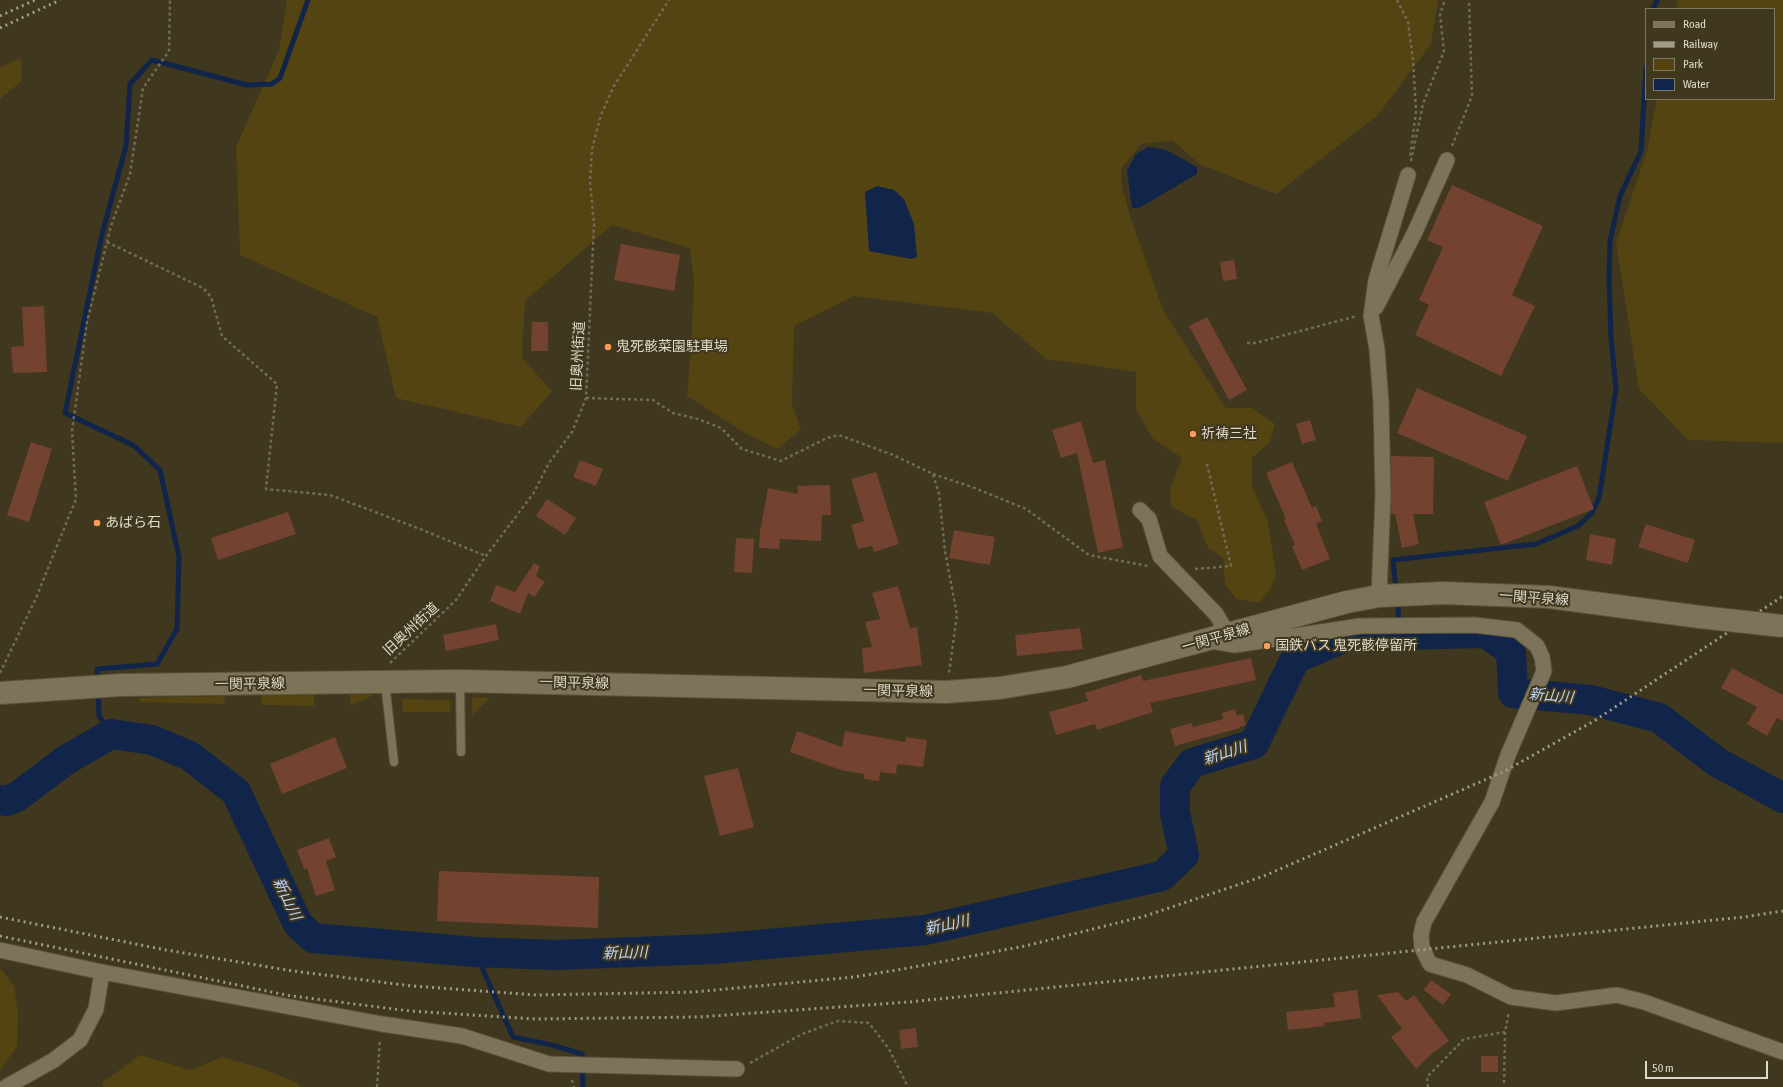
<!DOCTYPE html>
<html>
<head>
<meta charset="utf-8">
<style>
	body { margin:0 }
	#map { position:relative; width:1783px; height:1087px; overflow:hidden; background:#3f371e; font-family:"Asap Condensed",sans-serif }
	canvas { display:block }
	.legend { position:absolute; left:1645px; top:8px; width:130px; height:92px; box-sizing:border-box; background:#3f371e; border:1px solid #7f7863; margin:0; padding:5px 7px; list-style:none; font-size:12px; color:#ded9ca }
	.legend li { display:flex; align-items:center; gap:8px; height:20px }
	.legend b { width:20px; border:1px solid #7f7863 }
	.scale { position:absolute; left:1645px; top:1061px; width:123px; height:18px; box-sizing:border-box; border:2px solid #ded9ca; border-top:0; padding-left:5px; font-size:12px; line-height:14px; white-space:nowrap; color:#ded9ca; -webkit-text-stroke:3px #3f371e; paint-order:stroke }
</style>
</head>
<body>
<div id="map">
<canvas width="1783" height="1087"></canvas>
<ul class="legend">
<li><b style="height:5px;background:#7d7359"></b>Road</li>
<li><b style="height:5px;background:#a19b88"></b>Railway</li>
<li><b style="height:11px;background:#534412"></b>Park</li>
<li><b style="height:11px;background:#112449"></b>Water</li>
</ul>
<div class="scale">50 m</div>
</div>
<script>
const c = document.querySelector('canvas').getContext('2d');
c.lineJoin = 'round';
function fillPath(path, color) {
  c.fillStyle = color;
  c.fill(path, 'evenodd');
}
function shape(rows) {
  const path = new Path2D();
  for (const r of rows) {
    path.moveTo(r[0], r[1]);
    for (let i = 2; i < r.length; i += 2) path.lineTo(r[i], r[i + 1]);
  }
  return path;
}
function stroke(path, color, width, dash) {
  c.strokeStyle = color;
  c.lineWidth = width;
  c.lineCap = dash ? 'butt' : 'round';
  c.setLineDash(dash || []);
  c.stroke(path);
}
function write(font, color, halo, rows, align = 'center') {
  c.font = font + ' "Asap Condensed","Noto Sans JP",sans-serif';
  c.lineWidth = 4;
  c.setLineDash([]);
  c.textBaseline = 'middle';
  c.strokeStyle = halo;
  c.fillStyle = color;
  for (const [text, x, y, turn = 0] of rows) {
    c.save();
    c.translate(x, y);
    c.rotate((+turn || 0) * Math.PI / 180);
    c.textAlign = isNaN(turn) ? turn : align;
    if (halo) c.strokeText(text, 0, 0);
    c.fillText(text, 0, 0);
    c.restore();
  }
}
const green = shape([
	[287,0,1438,0,1431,44,1378,115,1276,194,1201,165,1172,140,1141,144,1121,169,1122,187,1131,219,1163,310,1226,408,1252,408,1275,424,1270,442,1252,458,1252,486,1268,522,1276,575,1270,590,1259,603,1236,599,1225,584,1223,558,1208,548,1197,520,1171,507,1170,488,1182,458,1152,438,1136,409,1136,372,1046,359,992,313,854,296,794,326,792,404,801,429,778,449,750,436,687,396,691,348,694,283,690,248,612,225,525,301,522,358,552,391,521,427,396,398,377,317,240,255,236,147,279,50],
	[1678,0,1783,0,1783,443,1688,440,1639,389,1616,243,1647,151,1657,99,1774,99,1774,9,1676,9],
	[21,58,22,81,0,99,0,67],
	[376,689,372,696,351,705,349,690],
	[261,693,314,693,314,706,262,705],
	[224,696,225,704,140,702,140,698],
	[472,697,490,698,472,715],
	[402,699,451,700,450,712,403,712],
	[0,968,14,986,18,1012,17,1047,0,1070],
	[140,1055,190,1070,222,1057,263,1069,296,1082,301,1087,103,1087,102,1083]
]);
const water = shape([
	[1148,147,1166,150,1197,167,1197,174,1139,208,1132,208,1127,171,1136,154],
	[877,186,894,190,904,199,914,224,917,257,911,259,869,251,865,192]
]);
const stream = shape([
	[1653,9,1657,0],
	[1396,589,1393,560,1536,544,1578,526,1592,513,1599,498,1616,389,1611,338,1609,277,1610,241,1620,196,1641,151,1646,67],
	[1397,599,1400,634],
	[98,682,97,669,157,664,177,629,179,557,160,470,133,445,65,413,102,234,126,146,130,84,152,60,247,85,272,84,280,78,308,0],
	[98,692,99,716,111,734],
	[475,952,513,1037,552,1045,582,1054,583,1087]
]);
const river = shape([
	[0,800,7,801,18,796,66,760,111,734,152,740,190,756,236,792,298,924,313,938,475,952,556,955,712,949,925,930,1162,876,1184,855,1175,813,1175,786,1192,763,1254,744,1295,659,1348,636,1486,633,1511,651,1513,693,1591,700,1659,718,1717,762,1783,798]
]);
const building = shape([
	[1452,185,1543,226,1512,295,1535,306,1501,376,1415,335,1429,305,1419,300,1443,247,1427,240],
	[621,244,680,255,674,291,614,280],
	[1234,260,1237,279,1223,281,1220,262],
	[44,306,47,372,13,373,11,347,24,346,22,307],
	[1207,317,1247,390,1229,400,1189,326],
	[532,322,548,322,548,351,531,351],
	[1417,388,1527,436,1508,481,1397,433],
	[1310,420,1316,440,1302,444,1296,424],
	[1081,421,1093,463,1105,460,1123,547,1098,553,1077,453,1061,458,1052,430],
	[31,442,52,449,29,522,7,515],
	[1391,456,1434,457,1433,514,1413,514,1419,544,1402,548,1395,514,1391,514],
	[580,460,603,469,596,486,573,477],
	[1292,462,1312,508,1316,506,1322,521,1316,524,1330,559,1302,570,1292,546,1295,545,1284,520,1286,519,1266,473],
	[1577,466,1594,509,1501,545,1484,502],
	[876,472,899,544,874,552,872,546,858,549,851,525,864,521,851,479],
	[830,485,831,515,822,515,821,541,780,539,779,549,759,548,760,531,768,488,798,494,797,486],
	[547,499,576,518,565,535,536,516],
	[288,512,296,534,218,560,211,538],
	[1646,524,1695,540,1688,563,1638,547],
	[954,530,995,537,990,565,949,558],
	[1590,534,1616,539,1612,565,1586,560],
	[736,538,754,539,752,573,734,572],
	[534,563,540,566,536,576,545,582,534,597,528,593,520,614,490,601,496,585,515,592],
	[898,586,910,628,917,627,922,665,864,673,862,648,872,647,865,622,880,619,872,593],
	[496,624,499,640,446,651,443,635],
	[1080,628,1083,649,1017,656,1015,635],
	[1251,658,1256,680,1150,703,1153,712,1097,730,1095,724,1056,735,1049,712,1088,701,1085,693,1141,675,1143,681],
	[1732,668,1783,695,1783,721,1777,718,1767,736,1747,724,1757,707,1721,688],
	[1235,709,1237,716,1243,714,1246,725,1239,727,1240,728,1175,746,1170,729,1192,723,1193,727,1223,719,1222,713],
	[797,731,842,747,845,731,905,742,906,737,927,740,923,767,897,764,896,774,880,772,879,781,864,779,864,774,841,770,790,752],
	[335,737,347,768,282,794,270,764],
	[738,768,754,827,720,836,704,776],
	[329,838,336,857,326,861,335,890,316,896,307,868,304,869,297,850],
	[439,871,599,877,598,928,437,921],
	[1431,980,1451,994,1443,1005,1424,990],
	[1357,990,1361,1018,1324,1023,1325,1026,1288,1030,1286,1012,1335,1007,1333,993],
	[1398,992,1406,1001,1414,995,1449,1041,1429,1056,1416,1069,1391,1037,1402,1029,1377,995],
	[916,1028,918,1047,901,1049,899,1030],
	[1481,1056,1498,1056,1498,1072,1481,1072]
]);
const path = shape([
	[1397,0,1408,22,1413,59,1416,112,1410,157],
	[1452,146,1472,96,1469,0],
	[1411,161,1423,104,1444,51,1440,14,1445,0],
	[107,242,203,288,211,297,222,336,277,384,266,489,330,495,420,529,486,556],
	[1247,343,1255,343,1357,316],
	[586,398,653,400,673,413,698,419,721,428,742,449,781,461,827,438,839,435,893,455,933,474,939,494,945,551,957,615,949,673],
	[933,474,972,487,1026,509,1089,555,1148,566],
	[1195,569,1231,566,1207,464],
	[390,663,456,600,486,556,533,494,549,463,572,432,586,398,594,224,590,181,592,149,601,115,614,86,669,0],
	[0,673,36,598,76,499,72,431,87,322,111,226,130,174,143,88,169,51,170,0],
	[750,1063,802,1034,838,1021,869,1023,889,1049,908,1087],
	[572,1080,574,1087],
	[1504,1083,1505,1032,1509,1012],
	[377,1087,380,1039],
	[1428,1087,1427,1077,1464,1039,1505,1032]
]);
const lane = shape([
	[460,682,461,752],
	[385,683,394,762]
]);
const street = shape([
	[1376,307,1414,234,1447,160],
	[1140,510,1149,519,1160,556,1216,614,1228,634],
	[1379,596,1383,495,1381,403,1377,349,1371,316,1376,280,1408,175],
	[1211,641,1235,645,1360,626,1475,625,1517,630,1537,646,1542,657,1544,671,1508,755,1492,802,1424,922,1421,935,1422,948,1430,964,1467,975,1511,997,1556,1003,1617,995,1644,1002,1783,1052],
	[0,950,102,972,382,1024,462,1036,549,1064,737,1069],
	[6,1087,54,1060,80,1040,96,1009,102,972]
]);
const secondary = shape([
	[0,693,121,685,460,681,946,692,1000,688,1067,677,1347,602,1379,596,1443,593,1549,597,1700,617]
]);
const rail = shape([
	[0,16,35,0],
	[0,28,60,0],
	[0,917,166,950,293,971,413,986,536,995,694,992,854,977,903,969,1025,946,1145,916,1264,876,1503,772,1594,721,1783,596],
	[0,936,291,996,410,1011,535,1019,698,1017,909,1002,1744,917,1783,911]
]);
const secondaryBridge = shape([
	[1700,617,1783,626]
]);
const markers = [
	[608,347,4,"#fe9b58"],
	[1193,434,4,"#fe9b58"],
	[97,523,4,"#fe9b58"],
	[1267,646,4,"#fe9b58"]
];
const poiNames = [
	["鬼死骸菜園駐車場",616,347],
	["祈祷三社",1201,434],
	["あばら石",105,523],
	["国鉄バス 鬼死骸停留所",1275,646]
];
const streetNames = [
	["旧奥州街道",578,356,-87],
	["一関平泉線",1534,598,4],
	["旧奥州街道",411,629,-43],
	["一関平泉線",1216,638,-16],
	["一関平泉線",574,683,1],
	["一関平泉線",250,684,-1],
	["一関平泉線",898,691,1]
];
const waterNames = [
	["新山川",1551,696,5],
	["新山川",1225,753,-18],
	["新山川",287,899,64],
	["新山川",947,925,-12],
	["新山川",625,953,-2]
];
fillPath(green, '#534412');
fillPath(water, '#112449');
stroke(stream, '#112449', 5);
stroke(river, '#112449', 30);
fillPath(building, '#734230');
stroke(lane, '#5a523d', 10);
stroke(street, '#5a523d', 17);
stroke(secondary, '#5a523d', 24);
stroke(path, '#726b55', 2.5, [3, 3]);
stroke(lane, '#7d7359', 8);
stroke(street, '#7d7359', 15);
stroke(secondary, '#7d7359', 22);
stroke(rail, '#a19b88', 3, [2, 4]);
stroke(secondaryBridge, '#5a523d', 24, []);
stroke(secondaryBridge, '#7d7359', 22);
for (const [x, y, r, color] of markers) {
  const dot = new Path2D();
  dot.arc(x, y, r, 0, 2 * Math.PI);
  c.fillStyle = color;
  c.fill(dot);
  stroke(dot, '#3f371e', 1.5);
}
write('14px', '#ded9ca', '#3f371e', poiNames, 'left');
write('14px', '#ded9ca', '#3f371e', streetNames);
write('italic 15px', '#bed5fe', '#3f371e', waterNames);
</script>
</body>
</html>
